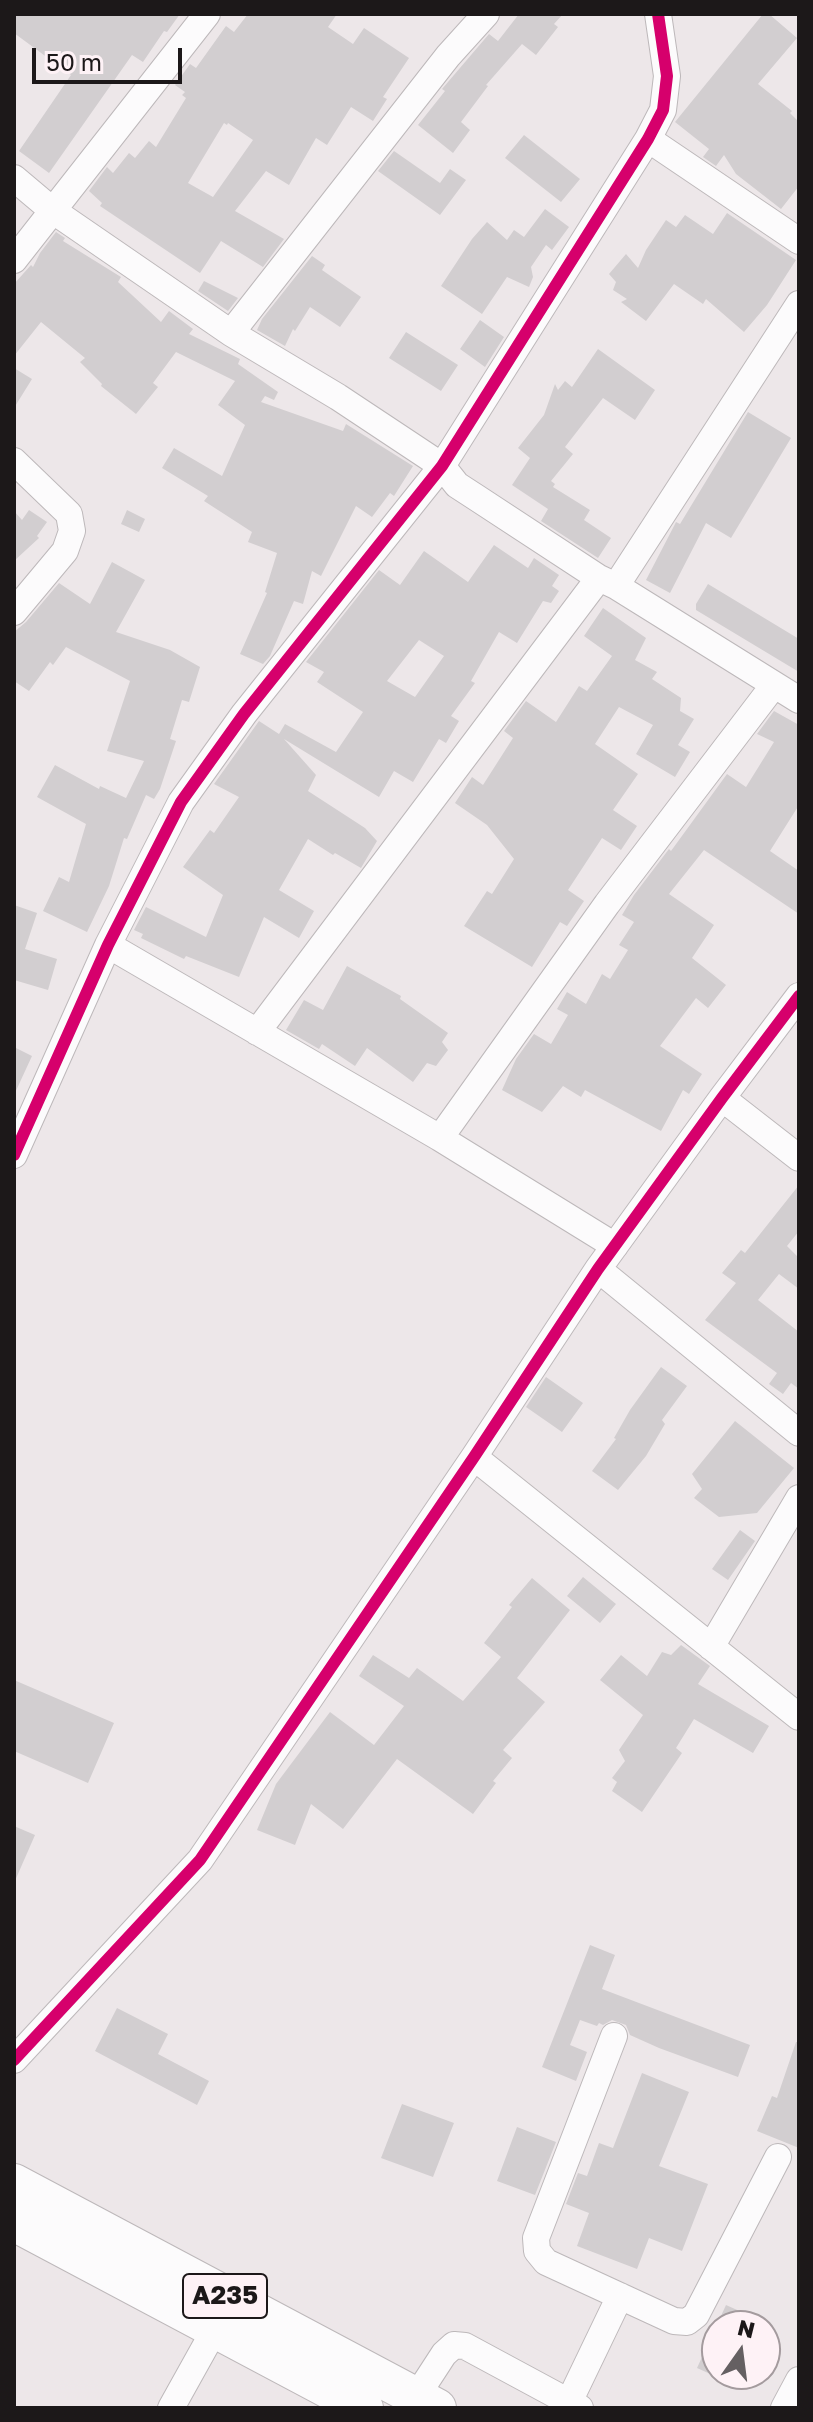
<!DOCTYPE html>
<html>
<head>
<meta charset="utf-8">
<style>
	body { margin:0 }
	#map { position:relative; width:813px; height:2422px; overflow:hidden; background:#ede7e9; font-family:"Golos Text",sans-serif }
	canvas { display:block }
	.frame { position:absolute; inset:0; border:16px solid #1c1819; pointer-events:none }
	.north { position:absolute; left:701px; top:2310px; width:80px; height:80px; box-sizing:border-box; background:#fef2f6; border:2px solid #a49b9e; border-radius:50%; rotate:14deg; font-size:22px; font-weight:700; line-height:32px; text-align:center; color:#1c1819 }
	.north::after { content:''; display:block; margin:auto; width:28px; height:36px; background:#656062; clip-path:polygon(50% 0,100% 100%,50% 72%,0 100%) }
	.scale { position:absolute; left:32px; top:48px; width:150px; height:36px; box-sizing:border-box; border:4px solid #1c1819; border-top:0; padding-left:10px; font-size:24px; line-height:28px; white-space:nowrap; color:#1c1819; -webkit-text-stroke:6px #fef2f6; paint-order:stroke }
</style>
</head>
<body>
<div id="map">
<canvas width="813" height="2422"></canvas>
<div class="frame"></div>
<div class="north">N</div>
<div class="scale">50 m</div>
</div>
<script>
const c = document.querySelector('canvas').getContext('2d');
c.lineJoin = 'round';
function fillPath(path, color) {
  c.fillStyle = color;
  c.fill(path, 'evenodd');
}
function shape(rows) {
  const path = new Path2D();
  for (const r of rows) {
    path.moveTo(r[0], r[1]);
    for (let i = 2; i < r.length; i += 2) path.lineTo(r[i], r[i + 1]);
  }
  return path;
}
function stroke(path, color, width, dash) {
  c.strokeStyle = color;
  c.lineWidth = width;
  c.lineCap = dash ? 'butt' : 'round';
  c.setLineDash(dash || []);
  c.stroke(path);
}
function write(font, color, halo, rows, align = 'center') {
  c.font = font + ' "Golos Text",sans-serif';
  c.lineWidth = 6;
  c.setLineDash([]);
  c.textBaseline = 'middle';
  c.strokeStyle = halo;
  c.fillStyle = color;
  for (const [text, x, y, turn = 0] of rows) {
    c.save();
    c.translate(x, y);
    c.rotate((+turn || 0) * Math.PI / 180);
    c.textAlign = isNaN(turn) ? turn : align;
    if (halo) c.strokeText(text, 0, 0);
    c.fillText(text, 0, 0);
    c.restore();
  }
}
const building = shape([
	[14,14,180,14,167,32,164,31,143,62,132,55,49,173,19,151,71,75,14,33],
	[248,14,337,14,328,27,353,44,364,28,409,58,383,97,387,99,373,121,351,107,327,145,316,138,289,185,266,171,235,211,284,239,263,267,221,241,200,273,100,206,102,203,89,191,107,167,113,173,129,153,135,158,149,141,156,147,186,98,182,95,185,92,175,85,190,64,196,68,226,26,234,32],
	[224,123,227,125,228,123,253,140,213,197,188,183],
	[519,14,563,14,554,24,558,27,536,55,522,44,486,85,488,86,461,122,470,130,453,153,418,125,445,91,442,89,489,34,498,41],
	[763,14,769,14,797,38,758,84,792,111,790,113,799,122,799,186,781,209,736,174,724,155,716,166,703,157,709,149,675,122],
	[524,135,580,179,561,202,505,158],
	[394,151,440,183,450,169,466,180,440,215,378,171],
	[545,209,569,227,552,250,546,245,531,267,533,277,529,287,507,277,482,314,441,286,472,239,487,222,507,240,514,230,524,237],
	[727,213,796,260,767,305,744,332,706,299,703,304,674,284,646,321,621,302,627,299,613,290,616,282,609,274,626,254,638,268,646,250,666,220,676,227,685,215,713,234],
	[56,232,65,238,63,241,121,277,118,282,161,322,169,311,193,329,189,334,240,359,238,364,278,392,274,400,265,396,261,402,343,431,346,424,413,466,394,496,390,493,372,517,356,506,321,576,312,571,303,604,294,601,270,656,263,664,240,654,267,593,265,592,277,553,248,542,252,532,204,501,208,496,162,468,174,448,222,476,245,425,218,405,235,381,176,352,153,383,158,387,136,414,101,386,102,384,80,362,85,358,41,322,14,356,14,284,31,265,33,267,40,253],
	[312,256,325,265,322,270,361,297,340,327,310,307,295,331,293,329,285,346,257,330,262,319],
	[204,281,238,298,228,311,198,291],
	[480,320,504,337,485,367,460,349],
	[406,332,458,365,441,391,389,358],
	[598,349,655,390,635,420,603,398,565,447,573,454,551,481,555,484,553,487,590,510,584,520,611,538,598,558,541,521,548,509,512,485,530,458,518,448,544,415,555,384,558,390,565,381,572,387],
	[14,368,32,379,14,408],
	[748,412,791,438,731,538,706,523,670,593,646,580,674,526,676,522,680,524],
	[29,510,47,522,37,536,39,538,14,561,14,511,22,520],
	[127,510,145,519,139,532,121,524],
	[494,545,528,568,534,558,559,575,552,586,559,591,551,603,543,601,517,643,499,632,471,681,475,683,451,716,459,721,446,743,439,739,413,782,394,771,379,797,284,739,316,775,308,791,365,828,377,841,361,868,335,853,333,855,308,839,279,890,314,911,299,938,264,917,239,977,186,956,184,959,141,938,143,934,134,930,146,907,206,937,223,895,183,867,210,830,214,833,239,797,214,784,259,721,279,734,285,724,336,752,363,712,317,682,324,672,306,662,379,570,400,585,424,551,468,582],
	[419,640,444,656,415,697,387,681],
	[112,562,145,580,116,632,170,650,200,667,189,702,182,700,170,739,176,741,160,789,154,799,146,795,127,839,124,838,109,886,87,932,43,911,59,877,69,882,86,824,37,797,55,765,99,789,100,786,126,798,144,761,107,751,130,681,66,647,53,665,50,662,29,691,14,681,14,632,26,622,59,583,90,604],
	[708,584,799,639,799,672,696,610,696,604],
	[603,608,646,638,635,660,657,672,652,679,681,698,680,711,694,719,678,745,690,752,675,777,636,754,653,725,619,707,595,744,638,774,613,810,637,826,621,850,602,838,568,890,584,901,567,926,560,922,532,967,464,926,487,891,492,894,514,859,487,825,455,803,472,777,483,785,513,738,504,731,526,701,556,722,579,686,587,691,612,656,584,636],
	[774,711,799,725,799,805,770,851,799,871,799,914,704,850,669,894,714,925,692,958,726,985,708,1008,696,998,660,1046,702,1074,689,1094,683,1090,661,1131,585,1090,581,1097,563,1086,542,1112,502,1090,516,1059,534,1034,551,1044,568,1015,557,1009,567,992,586,1004,602,974,610,979,628,950,619,945,634,922,622,915,634,895,669,849,671,851,727,774,746,787,774,742,757,734],
	[14,905,37,913,25,949,57,959,48,990,14,980],
	[347,966,401,996,400,999,448,1033,442,1042,448,1050,436,1066,427,1063,413,1082,367,1048,355,1066,322,1044,319,1049,286,1030,304,1000,323,1010],
	[14,1047,32,1056,14,1095],
	[799,1185,799,1231,787,1246,799,1258,799,1289,779,1274,758,1300,799,1332,799,1389,791,1383,783,1394,769,1384,777,1373,705,1320,736,1283,722,1273,741,1250,745,1253],
	[661,1367,687,1386,662,1420,665,1424,646,1456,618,1490,592,1471,616,1439,614,1438,630,1410],
	[546,1377,583,1403,562,1432,526,1407],
	[735,1421,794,1468,757,1513,719,1517,694,1498,702,1489,692,1474],
	[740,1530,755,1541,728,1580,712,1569],
	[583,1577,616,1604,600,1623,567,1596],
	[532,1578,570,1610,517,1678,545,1702,503,1750,512,1758,493,1781,496,1783,473,1814,397,1759,343,1829,311,1804,295,1845,257,1830,276,1784,330,1712,374,1745,404,1706,359,1676,373,1655,409,1678,417,1668,463,1701,501,1657,484,1643,512,1607,509,1605],
	[681,1645,710,1666,698,1684,769,1726,753,1753,694,1719,676,1748,682,1753,642,1812,612,1791,617,1782,612,1778,625,1761,619,1750,643,1715,600,1680,621,1655,647,1676,662,1652,671,1655],
	[14,1680,114,1723,88,1783,14,1751],
	[14,1826,35,1835,14,1883],
	[590,1945,615,1955,602,1989,750,2045,738,2077,659,2048,630,2035,626,2025,612,2020,603,2025,599,2023,597,2026,580,2020,570,2045,587,2052,576,2081,542,2067],
	[117,2008,168,2034,158,2054,209,2081,197,2105,95,2051],
	[796,2042,799,2042,799,2148,757,2131,772,2096,777,2098],
	[642,2073,689,2092,659,2166,708,2184,682,2251,649,2238,637,2269,577,2246,589,2213,566,2204,578,2173,587,2176,599,2143,613,2148],
	[402,2104,454,2123,433,2177,381,2158],
	[517,2127,556,2142,535,2195,497,2181],
	[726,2305,773,2326,717,2326,717,2377,697,2368]
]);
const minor = shape([
	[648,139,799,241],
	[14,178,52,210,231,333,338,397,442,466,457,485,477,498,599,578,616,586,799,700],
	[14,260,207,14],
	[231,333,448,56,486,14],
	[14,461,69,514,72,531,65,551,14,612],
	[616,586,799,304],
	[108,945,440,1138,615,1246],
	[257,1032,599,578],
	[722,1098,799,1158],
	[440,1138,607,904,774,685],
	[14,1155,108,945,181,802,244,714,442,466,648,139,663,110,667,76,658,14],
	[598,1269,799,1433],
	[474,1457,799,1717],
	[711,1647,799,1498],
	[614,2036,536,2238,537,2251,546,2262,674,2321,687,2322,696,2315,778,2157],
	[14,2060,200,1860,474,1457,598,1269,722,1098,799,996],
	[416,2397,444,2354,454,2345,465,2346,580,2408],
	[569,2402,620,2296],
	[171,2408,215,2329],
	[784,2408,799,2380]
]);
const highway = shape([
	[14,2183,437,2408],
	[14,2222,364,2408]
]);
const cycleway = shape([
	[14,1155,108,945,181,802,244,714,442,466,648,139,663,110,667,76,658,14],
	[14,2060,200,1860,474,1457,598,1269,722,1098,799,996]
]);
const shields = [
	[225,2296,84]
];
const shieldNames = [
	["A235",225,2296]
];
fillPath(building, '#d2ced0');
stroke(minor, '#bdb8ba', 28);
stroke(highway, '#bdb8ba', 40);
stroke(minor, '#fcfbfc', 26);
stroke(highway, '#fcfbfc', 38);
stroke(cycleway, '#d6006c', 12);
for (const [x, y, w] of shields) {
  const box = new Path2D();
  box.roundRect(x - w / 2, y - 22, w, 44, 6);
  c.fillStyle = '#fef2f6';
  c.fill(box);
  stroke(box, '#1c1819', 2);
}
write('bold 26px', '#1c1819', null, shieldNames);
</script>
</body>
</html>
